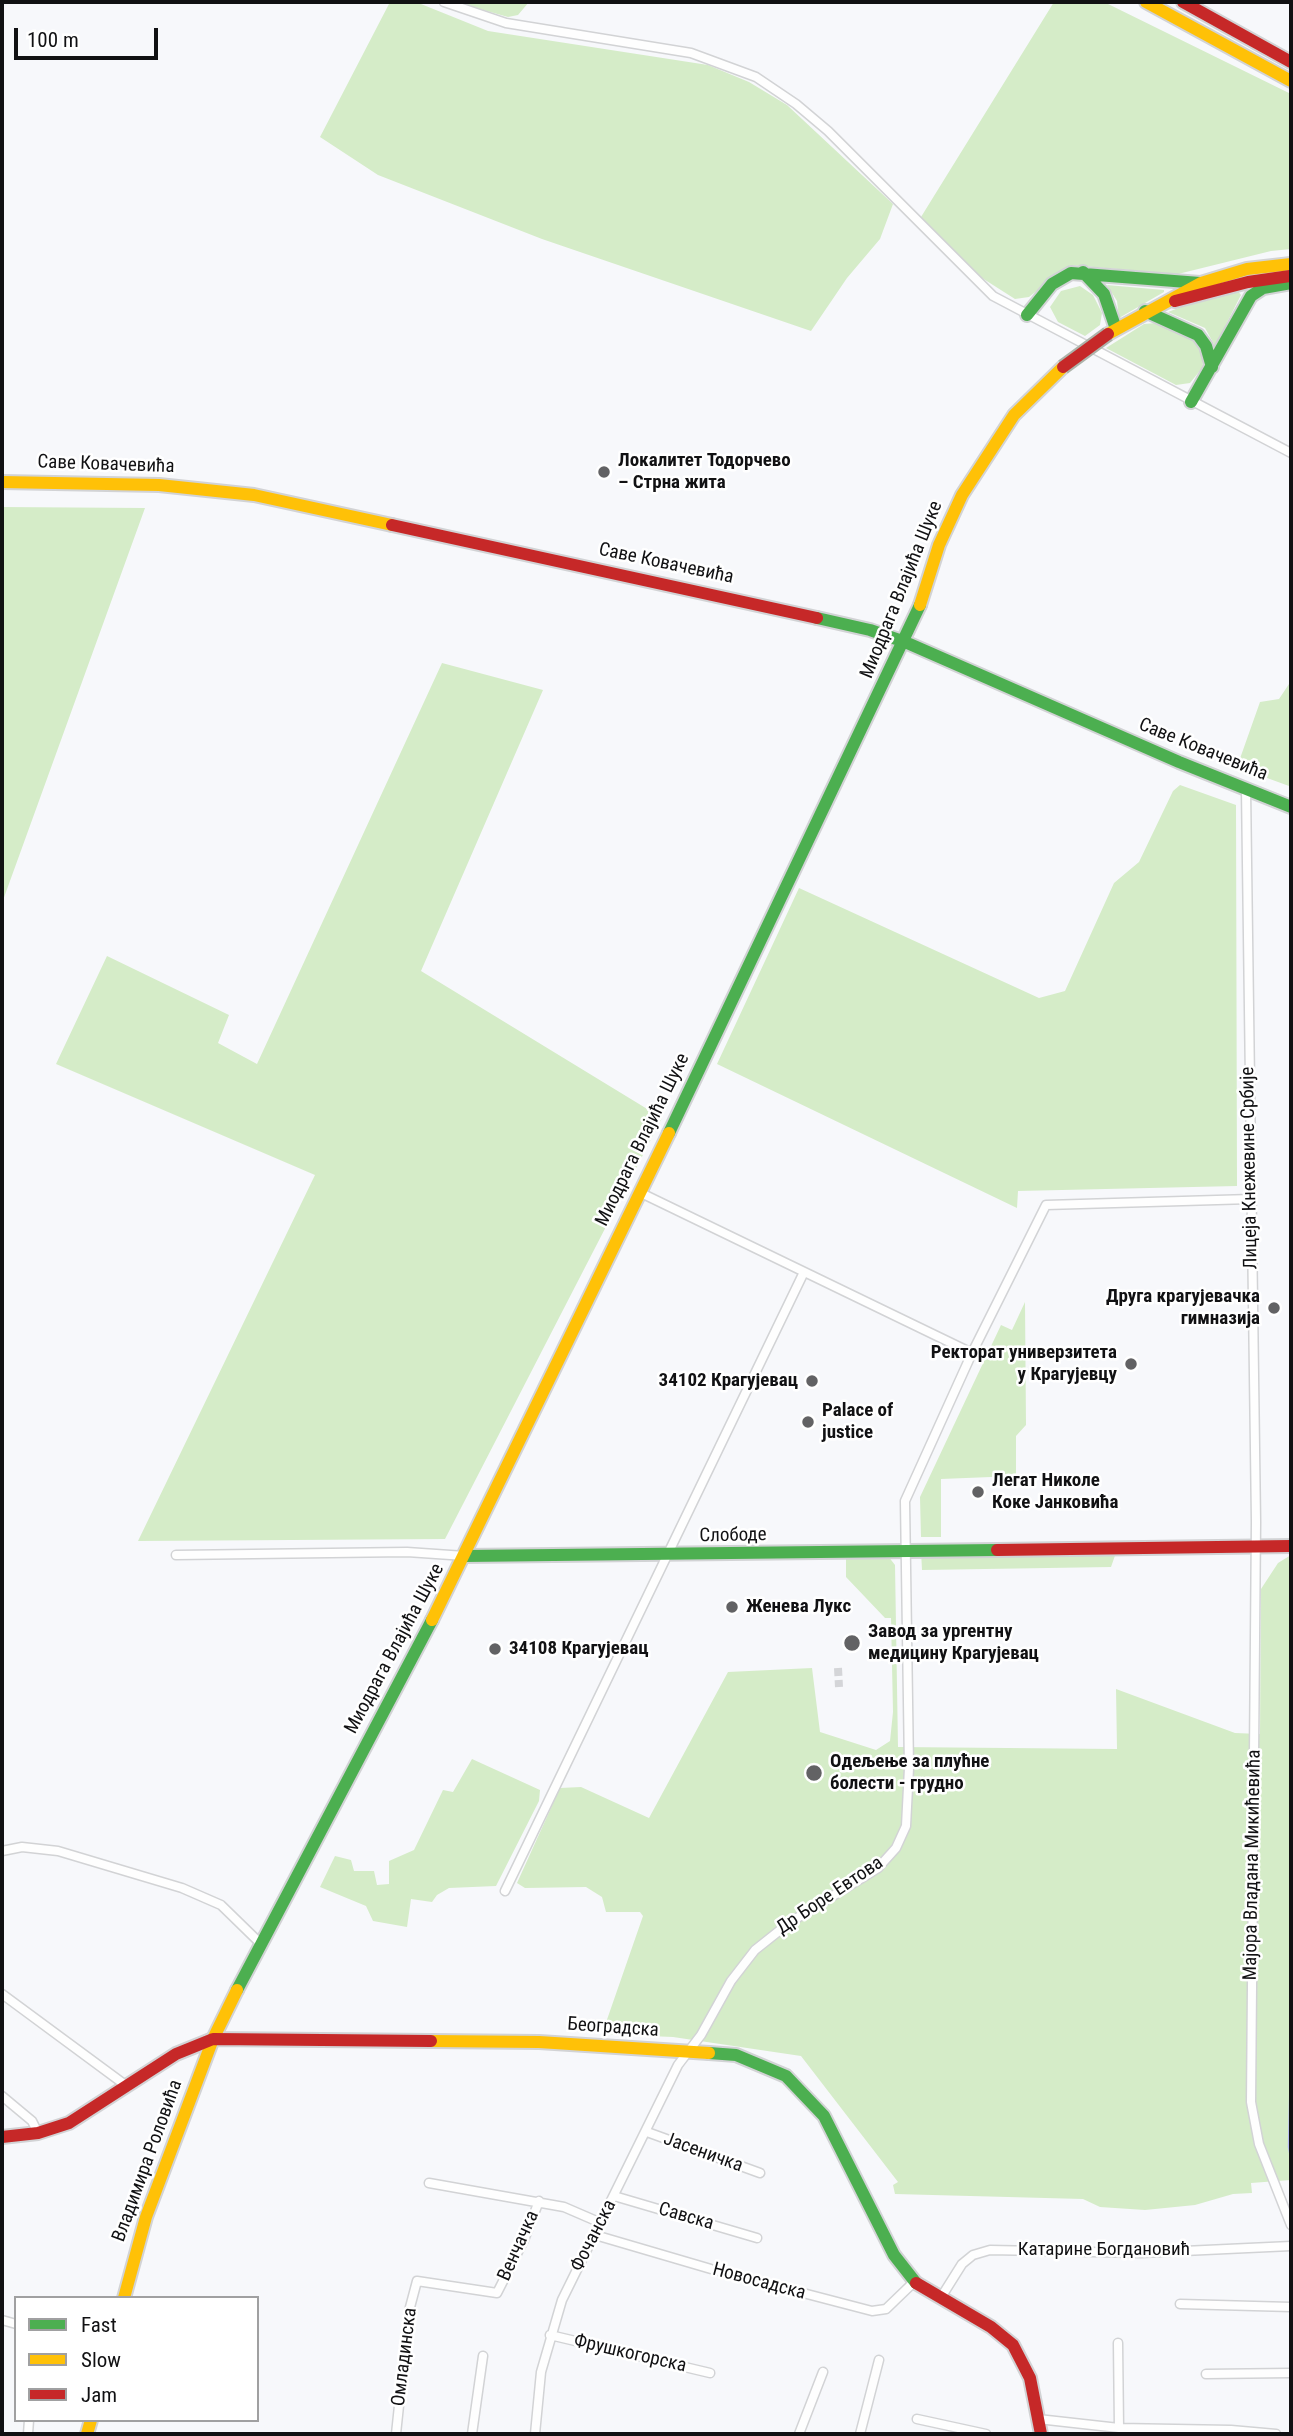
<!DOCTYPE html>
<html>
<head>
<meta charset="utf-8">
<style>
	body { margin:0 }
	#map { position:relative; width:1293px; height:2436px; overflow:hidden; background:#f7f8fb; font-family:"Roboto Condensed",sans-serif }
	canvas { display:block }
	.frame { position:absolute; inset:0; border:4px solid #111113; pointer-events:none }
	.legend { position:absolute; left:14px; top:2296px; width:245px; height:126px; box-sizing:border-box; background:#fff; border:2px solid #a0a0a1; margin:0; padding:9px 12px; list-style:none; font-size:21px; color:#111113 }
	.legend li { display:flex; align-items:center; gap:14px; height:35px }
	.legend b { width:35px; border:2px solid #a0a0a1 }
	.scale { position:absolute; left:14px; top:28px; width:144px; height:32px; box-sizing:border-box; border:4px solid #111113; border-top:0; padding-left:9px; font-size:21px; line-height:24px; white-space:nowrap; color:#111113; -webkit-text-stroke:5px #fff; paint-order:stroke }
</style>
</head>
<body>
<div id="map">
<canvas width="1293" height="2436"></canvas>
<div class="frame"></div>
<ul class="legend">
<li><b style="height:9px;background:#4caf50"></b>Fast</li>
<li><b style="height:9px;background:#ffc107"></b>Slow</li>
<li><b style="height:9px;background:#c62828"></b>Jam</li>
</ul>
<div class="scale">100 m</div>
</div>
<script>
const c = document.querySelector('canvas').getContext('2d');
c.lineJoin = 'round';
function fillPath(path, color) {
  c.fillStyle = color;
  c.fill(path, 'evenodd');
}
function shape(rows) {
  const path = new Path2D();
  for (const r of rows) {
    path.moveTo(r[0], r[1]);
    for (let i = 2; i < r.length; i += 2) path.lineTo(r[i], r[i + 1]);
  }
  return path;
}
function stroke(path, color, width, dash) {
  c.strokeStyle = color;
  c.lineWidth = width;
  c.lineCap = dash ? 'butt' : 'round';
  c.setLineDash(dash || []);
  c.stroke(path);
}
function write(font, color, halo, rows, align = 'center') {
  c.font = font + ' "Roboto Condensed",sans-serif';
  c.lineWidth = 5;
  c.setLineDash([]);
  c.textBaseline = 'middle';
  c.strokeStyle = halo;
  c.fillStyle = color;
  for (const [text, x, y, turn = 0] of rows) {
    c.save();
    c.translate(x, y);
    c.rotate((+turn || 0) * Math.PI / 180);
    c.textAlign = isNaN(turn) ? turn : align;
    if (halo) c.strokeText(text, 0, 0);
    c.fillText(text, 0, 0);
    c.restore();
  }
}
const green = shape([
	[390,2,416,2,488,31,708,65,749,82,787,105,893,204,880,239,847,278,811,331,542,239,378,175,320,137],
	[455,2,529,2,518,15,508,17],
	[1054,2,1104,2,1291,94,1291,249,1271,251,1178,274,1070,265,1029,297,1015,299,982,278,921,217],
	[1107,285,1164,290,1164,292,1119,318,1117,301],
	[1080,286,1093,295,1102,313,1100,325,1085,336,1058,322,1050,307,1061,291],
	[1237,290,1241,295,1215,346,1205,328,1168,312,1205,298],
	[1156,323,1192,337,1202,350,1203,367,1190,383,1176,385,1106,348,1144,324],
	[2,507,145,508,2,903],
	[442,663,543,690,421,971,662,1118,445,1539,138,1541,315,1175,56,1064,107,956,229,1015,218,1043,257,1064],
	[1291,681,1291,781,1289,786,1237,767,1260,702,1279,699],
	[1180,785,1236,805,1237,1186,1018,1191,1017,1208,717,1064,799,888,1039,998,1065,991,1114,883,1139,862,1173,791],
	[1025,1302,1026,1425,1016,1436,1016,1476,941,1479,941,1537,921,1537,920,1497,1001,1325,1012,1330],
	[1118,1547,1111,1567,922,1570,921,1551],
	[1291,1555,1291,2180,1251,2183,1252,2193,1233,2194,1195,2205,1145,2210,1100,2207,1083,2199,895,2194,893,2185,898,2182,801,2056,673,2037,602,2034,643,1916,640,1912,606,1912,602,1897,586,1887,525,1888,517,1883,560,1788,581,1787,649,1818,728,1672,812,1668,820,1732,876,1750,890,1741,893,1712,891,1618,885,1618,846,1577,846,1557,888,1556,895,1565,898,1747,1117,1749,1116,1689,1235,1733,1260,1734,1261,1589,1278,1563],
	[472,1759,540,1790,539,1801,496,1886,449,1888,437,1895,432,1902,411,1899,407,1927,373,1921,366,1906,320,1887,335,1856,351,1860,354,1871,374,1871,377,1885,389,1884,389,1861,414,1850,443,1790,453,1792]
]);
const stream = shape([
	[1291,2064,1289,2147,1291,2157]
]);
const streetTunnel = shape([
	[838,1668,839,1687]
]);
const street = shape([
	[444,2,506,23,691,53,756,77,796,104,828,131,993,296,1291,453],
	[1246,789,1256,1522,1251,2102,1259,2144,1291,2225],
	[972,1353,1046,1205,1251,1199],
	[176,1555,407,1552,465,1556],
	[2,1851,22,1847,58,1851,182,1888,221,1905,260,1943],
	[505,1891,804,1272],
	[2,1994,128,2087],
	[2,2096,32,2121,38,2133],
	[647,2132,760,2173],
	[429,2183,564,2207,601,2223],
	[614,2196,757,2238],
	[595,2235,711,2269,872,2311,886,2309,914,2282],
	[940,2299,962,2264,973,2255,990,2250,1141,2253,1291,2246],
	[1180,2304,1291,2307],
	[2,2320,16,2324],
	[550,2335,710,2373],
	[1118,2343,1119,2428],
	[1206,2374,1291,2373],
	[917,2419,986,2434],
	[1038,2419,1119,2428,1231,2430,1276,2434],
	[28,2434,29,2420],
	[396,2434,409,2311,417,2281,497,2293,524,2240,539,2201],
	[472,2434,483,2356],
	[535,2434,541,2372,562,2300,678,2065,701,2035,731,1981,755,1950,789,1923,878,1868,896,1848,906,1826,909,1768,905,1501,972,1353,639,1192],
	[799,2434,823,2372],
	[860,2434,879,2360]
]);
const fast = shape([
	[1083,272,1104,294,1116,329],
	[1145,311,1198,335,1206,346,1212,367],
	[1027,315,1052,284,1071,273,1200,283],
	[1191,402,1251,296,1263,288,1291,283],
	[817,618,870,630,905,642,1179,762,1291,807],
	[669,1133,920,605],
	[465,1556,997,1550],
	[237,1990,432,1620],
	[709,2053,736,2055,786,2076,824,2116,894,2255,916,2283]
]);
const slow = shape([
	[1146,2,1291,81],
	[1108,334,1201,283,1247,269,1291,264],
	[2,482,159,485,254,495,392,525],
	[920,605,939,545,962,495,1014,415,1063,367],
	[432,1620,669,1133],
	[431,2041,539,2042,709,2053],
	[124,2298,146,2217,213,2039,237,1990],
	[87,2434,91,2420]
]);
const jam = shape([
	[1183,2,1291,62],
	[1175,301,1248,282,1290,276],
	[392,525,817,618],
	[997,1550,1291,1546],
	[2,2137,38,2133,69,2123,176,2054,213,2039,431,2041],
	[916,2283,991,2327,1013,2345,1030,2378,1041,2434]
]);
const jamBridge = shape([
	[1063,367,1108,334]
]);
const markers = [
	[604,472,7,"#626264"],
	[1274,1308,7,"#626264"],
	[1131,1364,7,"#626264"],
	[812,1381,7,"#626264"],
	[808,1422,7,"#626264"],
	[978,1492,7,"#626264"],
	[732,1607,7,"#626264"],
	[852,1643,9,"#626264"],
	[495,1649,7,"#626264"],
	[814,1773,9,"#626264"]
];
const poiNames = [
	["Локалитет Тодорчево",618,461],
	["– Стрна жита",618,483],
	["Друга крагујевачка",1260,1297,"right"],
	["гимназија",1260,1319,"right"],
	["Ректорат универзитета",1117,1353,"right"],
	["у Крагујевцу",1117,1375,"right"],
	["34102 Крагујевац",798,1381,"right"],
	["Palace of",822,1411],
	["justice",822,1433],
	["Легат Николе",992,1481],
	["Коке Јанковића",992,1503],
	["Женева Лукс",746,1607],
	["Завод за ургентну",868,1632],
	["медицину Крагујевац",868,1654],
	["34108 Крагујевац",509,1649],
	["Одељење за плућне",830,1762],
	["болести - грудно",830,1784]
];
const streetNames = [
	["Саве Ковачевића",106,465,2],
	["Саве Ковачевића",666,564,12],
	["Миодрага Влајића Шуке",902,590,-68],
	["Саве Ковачевића",1203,750,22],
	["Миодрага Влајића Шуке",643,1140,-64],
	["Лицеја Кнежевине Србије",1250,1168,-91],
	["Слободе",733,1536,-1],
	["Миодрага Влајића Шуке",395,1649,-62],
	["Мајора Владана Микићевића",1253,1865,-89],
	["Др Боре Евтова",830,1896,-34],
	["Београдска",613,2028,4],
	["Јасеничка",703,2153,20],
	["Владимира Роловића",148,2161,-70],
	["Савска",686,2217,16],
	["Фочанска",594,2236,-63],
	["Венчачка",519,2246,-66],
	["Катарине Богдановић",1104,2250],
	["Новосадска",759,2282,15],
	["Фрушкогорска",630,2354,13],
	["Омладинска",405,2357,-83]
];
fillPath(green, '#d5ecc8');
stroke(stream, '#b7bcf3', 2.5);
stroke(streetTunnel, '#d4d5d8', 8, [8, 4]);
stroke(street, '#d2d3d5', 11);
stroke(fast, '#d2d3d5', 16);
stroke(slow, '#d2d3d5', 16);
stroke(jam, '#d2d3d5', 16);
stroke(street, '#fefefe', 8);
stroke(fast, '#4caf50', 12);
stroke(slow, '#ffc107', 12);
stroke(jam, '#c62828', 12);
stroke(jamBridge, '#adb3aa', 16, []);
stroke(jamBridge, '#c62828', 12);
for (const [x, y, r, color] of markers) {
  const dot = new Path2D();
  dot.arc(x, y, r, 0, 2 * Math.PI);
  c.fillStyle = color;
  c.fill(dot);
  stroke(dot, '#fff', 2.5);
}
write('bold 19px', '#111113', '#fff', poiNames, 'left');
write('19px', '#111113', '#fff', streetNames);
</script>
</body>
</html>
